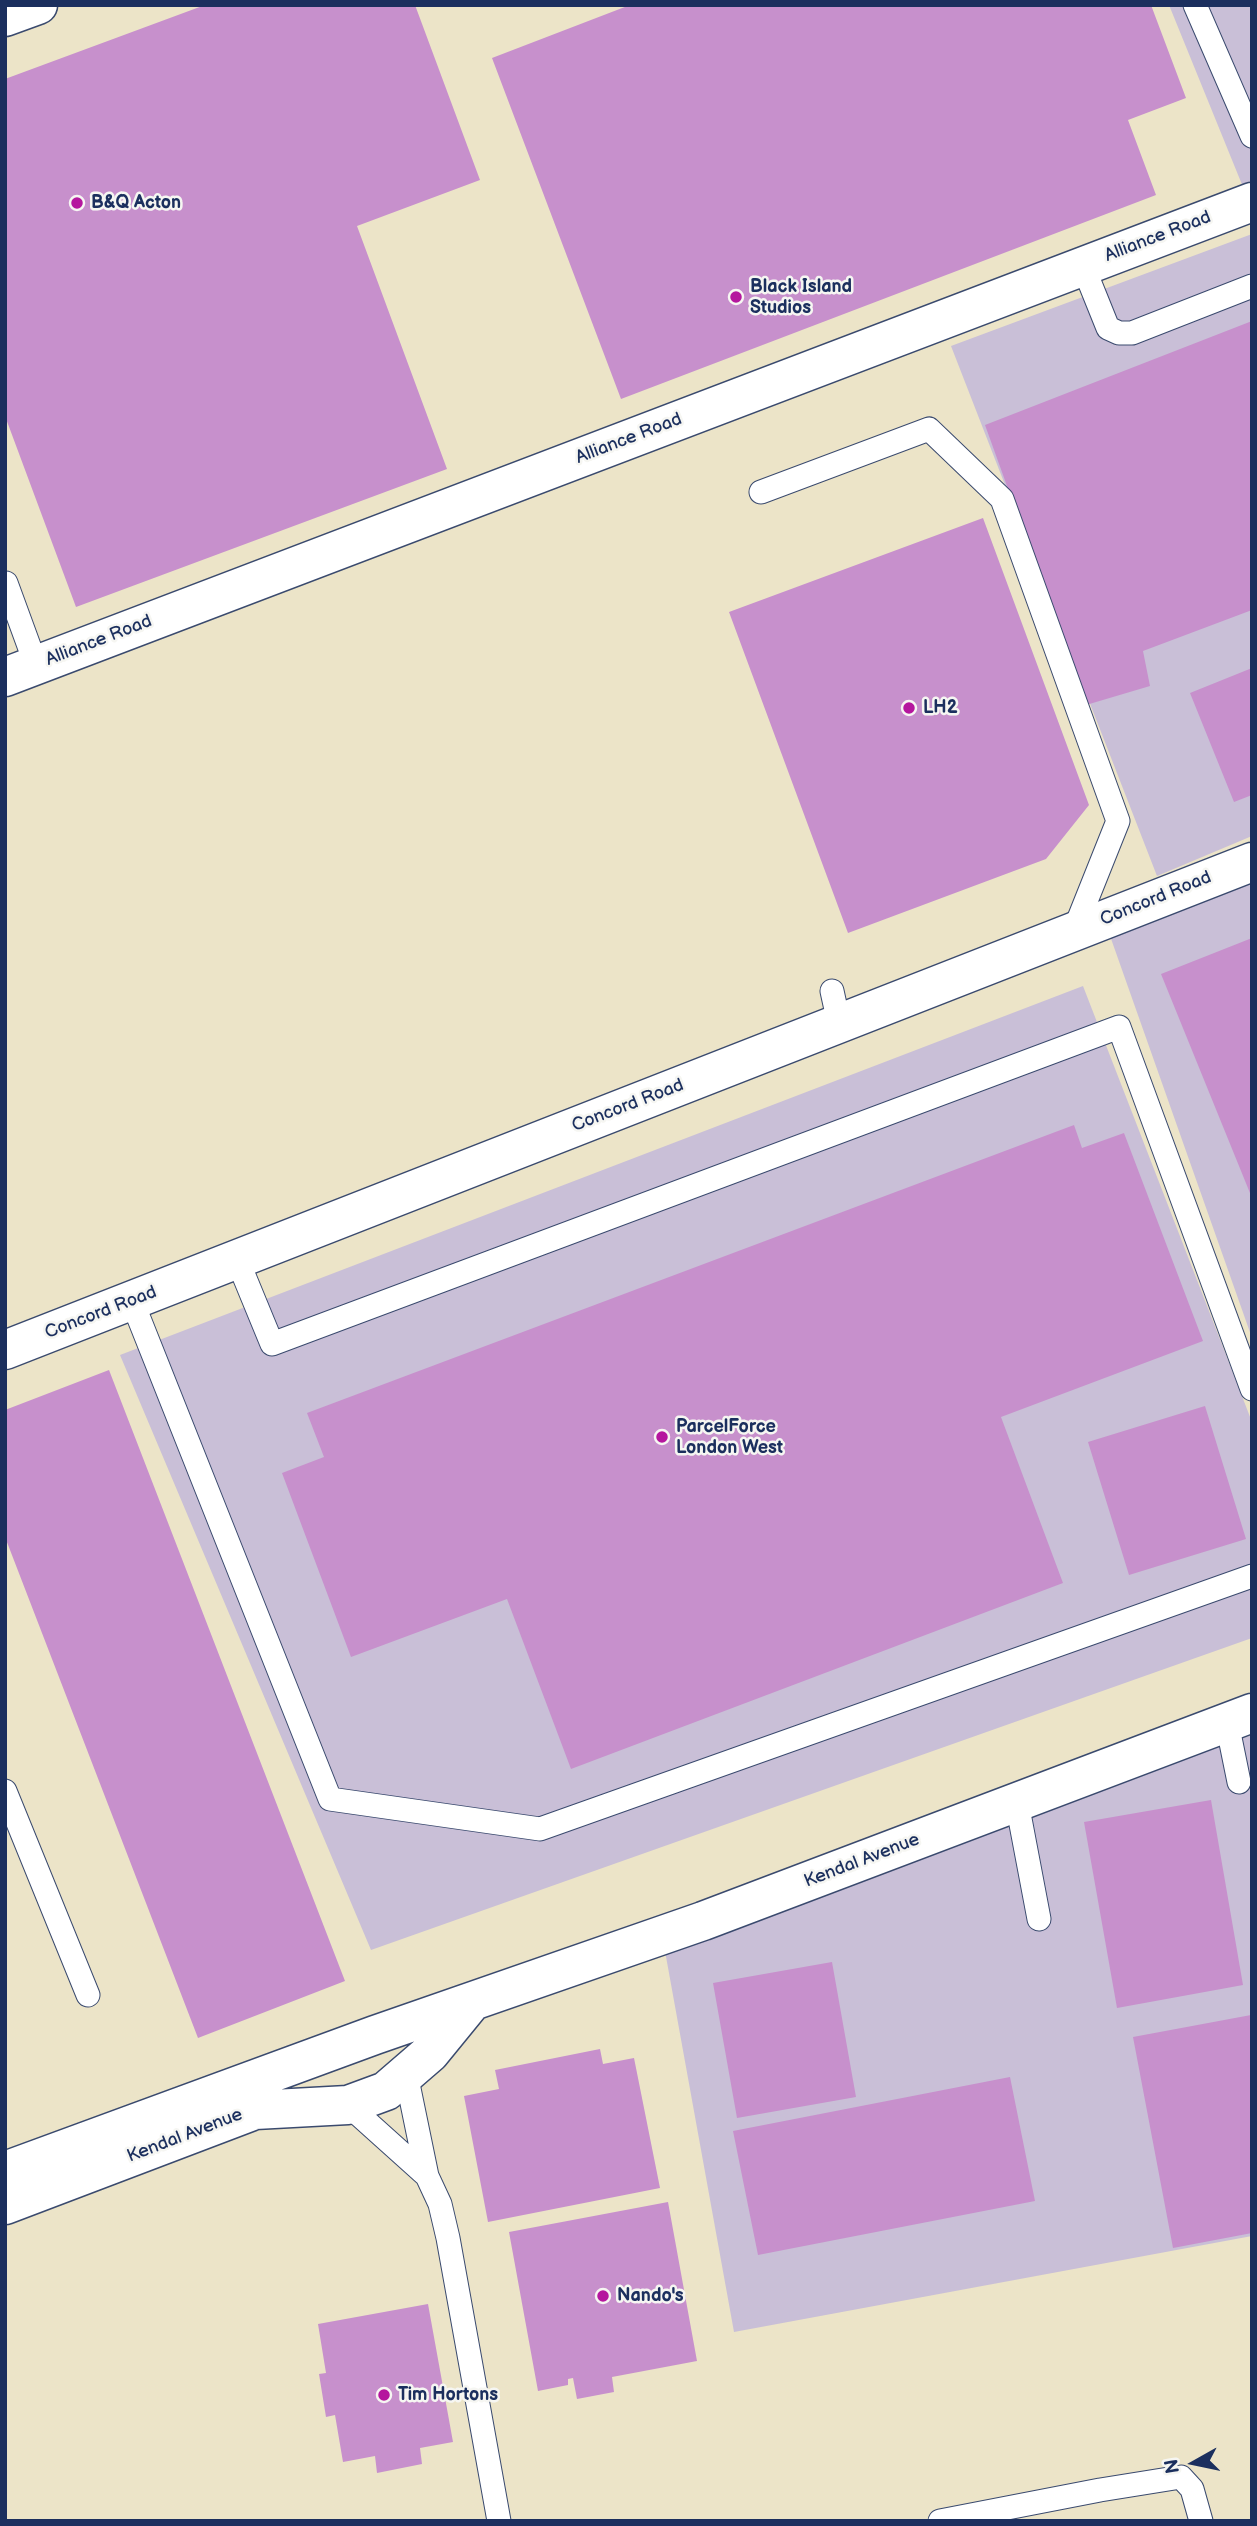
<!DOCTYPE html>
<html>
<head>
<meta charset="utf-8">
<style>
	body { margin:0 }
	#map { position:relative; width:1257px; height:2526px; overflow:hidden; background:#ece4c8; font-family:"Balsamiq Sans",sans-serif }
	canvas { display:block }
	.frame { position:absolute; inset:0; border:7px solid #1b2f5e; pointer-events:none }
	.north { position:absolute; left:1159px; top:2428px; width:70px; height:70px; -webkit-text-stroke:5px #f6f6f2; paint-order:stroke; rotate:261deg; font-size:19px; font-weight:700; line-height:28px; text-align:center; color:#1b2f5e }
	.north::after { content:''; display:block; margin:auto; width:24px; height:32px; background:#1b2f5e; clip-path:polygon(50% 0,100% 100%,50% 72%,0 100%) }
</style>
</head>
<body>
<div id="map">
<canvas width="1257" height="2526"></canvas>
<div class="frame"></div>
<div class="north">N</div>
</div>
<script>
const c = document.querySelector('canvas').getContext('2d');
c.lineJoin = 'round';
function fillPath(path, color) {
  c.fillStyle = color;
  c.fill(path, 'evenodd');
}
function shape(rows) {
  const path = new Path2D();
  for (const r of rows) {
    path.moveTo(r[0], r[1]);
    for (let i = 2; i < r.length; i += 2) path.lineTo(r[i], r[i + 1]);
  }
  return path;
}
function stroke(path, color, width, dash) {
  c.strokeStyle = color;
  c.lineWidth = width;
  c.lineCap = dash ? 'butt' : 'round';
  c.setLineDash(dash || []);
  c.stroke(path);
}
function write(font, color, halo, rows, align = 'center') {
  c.font = font + ' "Balsamiq Sans",sans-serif';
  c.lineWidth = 5;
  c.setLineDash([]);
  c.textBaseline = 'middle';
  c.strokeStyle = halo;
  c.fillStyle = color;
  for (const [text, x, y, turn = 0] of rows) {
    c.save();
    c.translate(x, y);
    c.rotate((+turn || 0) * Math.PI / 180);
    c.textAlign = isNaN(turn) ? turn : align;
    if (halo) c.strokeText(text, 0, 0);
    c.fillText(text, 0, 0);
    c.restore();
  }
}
const industrial = shape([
	[1169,5,1252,5,1252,184,1243,187],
	[1252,234,1252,836,1157,876,951,346],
	[1252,882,1252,1338,1109,933],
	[1083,986,1252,1422,1252,1638,371,1950,120,1355],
	[1252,1735,1252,2236,734,2332,663,1940]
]);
const building = shape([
	[205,5,415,5,480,180,357,226,447,469,76,607,5,416,5,79],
	[630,5,1151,5,1186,98,1128,120,1156,195,621,399,492,58],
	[1252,321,1252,610,1143,651,1150,686,1086,705,985,425],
	[983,518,1089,805,1046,859,848,933,729,612],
	[1252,668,1252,795,1234,802,1190,693],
	[1252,938,1252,1198,1161,974],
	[1074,1125,1082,1148,1124,1133,1203,1341,1001,1417,1063,1583,571,1769,507,1599,351,1657,282,1473,324,1457,307,1413],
	[109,1370,345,1981,198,2038,5,1537,5,1410],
	[1205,1406,1246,1539,1129,1575,1088,1442],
	[1211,1800,1243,1985,1117,2008,1084,1822],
	[832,1962,856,2097,737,2118,713,1983],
	[1251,2015,1252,2233,1173,2248,1133,2037],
	[600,2049,603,2064,634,2058,660,2188,488,2222,464,2096,499,2089,495,2070],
	[1010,2077,1035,2201,758,2255,733,2131],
	[668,2202,697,2361,612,2377,614,2392,577,2399,573,2378,568,2379,568,2385,538,2391,509,2232],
	[428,2304,453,2442,420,2448,422,2464,377,2473,375,2456,343,2462,335,2415,326,2417,319,2374,326,2373,318,2324]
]);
const service = shape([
	[1195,5,1252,136],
	[1083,266,1108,328,1119,333,1132,333,1252,286],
	[761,492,929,429,1002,499,1118,821,1074,931],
	[6,583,36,665],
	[832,991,839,1023],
	[237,1259,272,1344,1119,1027,1252,1389],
	[132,1301,330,1799,540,1829,1252,1576],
	[1227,1723,1239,1782],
	[5,1791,88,1995],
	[1017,1803,1039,1919],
	[406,2074,427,2176,440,2204,448,2238,499,2521],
	[348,2105,427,2176],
	[940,2521,1100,2490,1181,2477,1192,2489,1201,2521]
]);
const minor = shape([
	[5,17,38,5],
	[5,677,1252,202],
	[5,1350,1252,862],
	[5,2171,375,2035,703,1921,1252,1713],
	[5,2205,255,2110,348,2105,386,2091,430,2053,470,2004]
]);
const markers = [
	[77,203,7,"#b5179e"],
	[736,297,7,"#b5179e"],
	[909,708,7,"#b5179e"],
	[662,1437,7,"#b5179e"],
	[603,2296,7,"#b5179e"],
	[384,2395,7,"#b5179e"]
];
const poiNames = [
	["B&Q Acton",91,203],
	["Black Island",750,287],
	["Studios",750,308],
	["LH2",923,708],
	["ParcelForce",676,1427],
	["London West",676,1448],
	["Nando's",617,2296],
	["Tim Hortons",398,2395]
];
const streetNames = [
	["Alliance Road",1158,237,-21],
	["Alliance Road",629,439,-21],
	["Alliance Road",99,641,-21],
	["Concord Road",1156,899,-22],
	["Concord Road",628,1106,-21],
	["Concord Road",101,1313,-21],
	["Kendal Avenue",862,1861,-21],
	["Kendal Avenue",185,2136,-21]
];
fillPath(industrial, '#c9bfd7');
fillPath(building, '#c790cc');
stroke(service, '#3a4a6e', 25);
stroke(minor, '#3a4a6e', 41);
stroke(service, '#fff', 23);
stroke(minor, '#fff', 38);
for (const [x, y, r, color] of markers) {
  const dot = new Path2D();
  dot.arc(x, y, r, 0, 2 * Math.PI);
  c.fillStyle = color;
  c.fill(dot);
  stroke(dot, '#f6f6f2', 2.5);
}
write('bold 18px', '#1b2f5e', '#f6f6f2', poiNames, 'left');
write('18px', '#1b2f5e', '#f6f6f2', streetNames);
</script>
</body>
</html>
